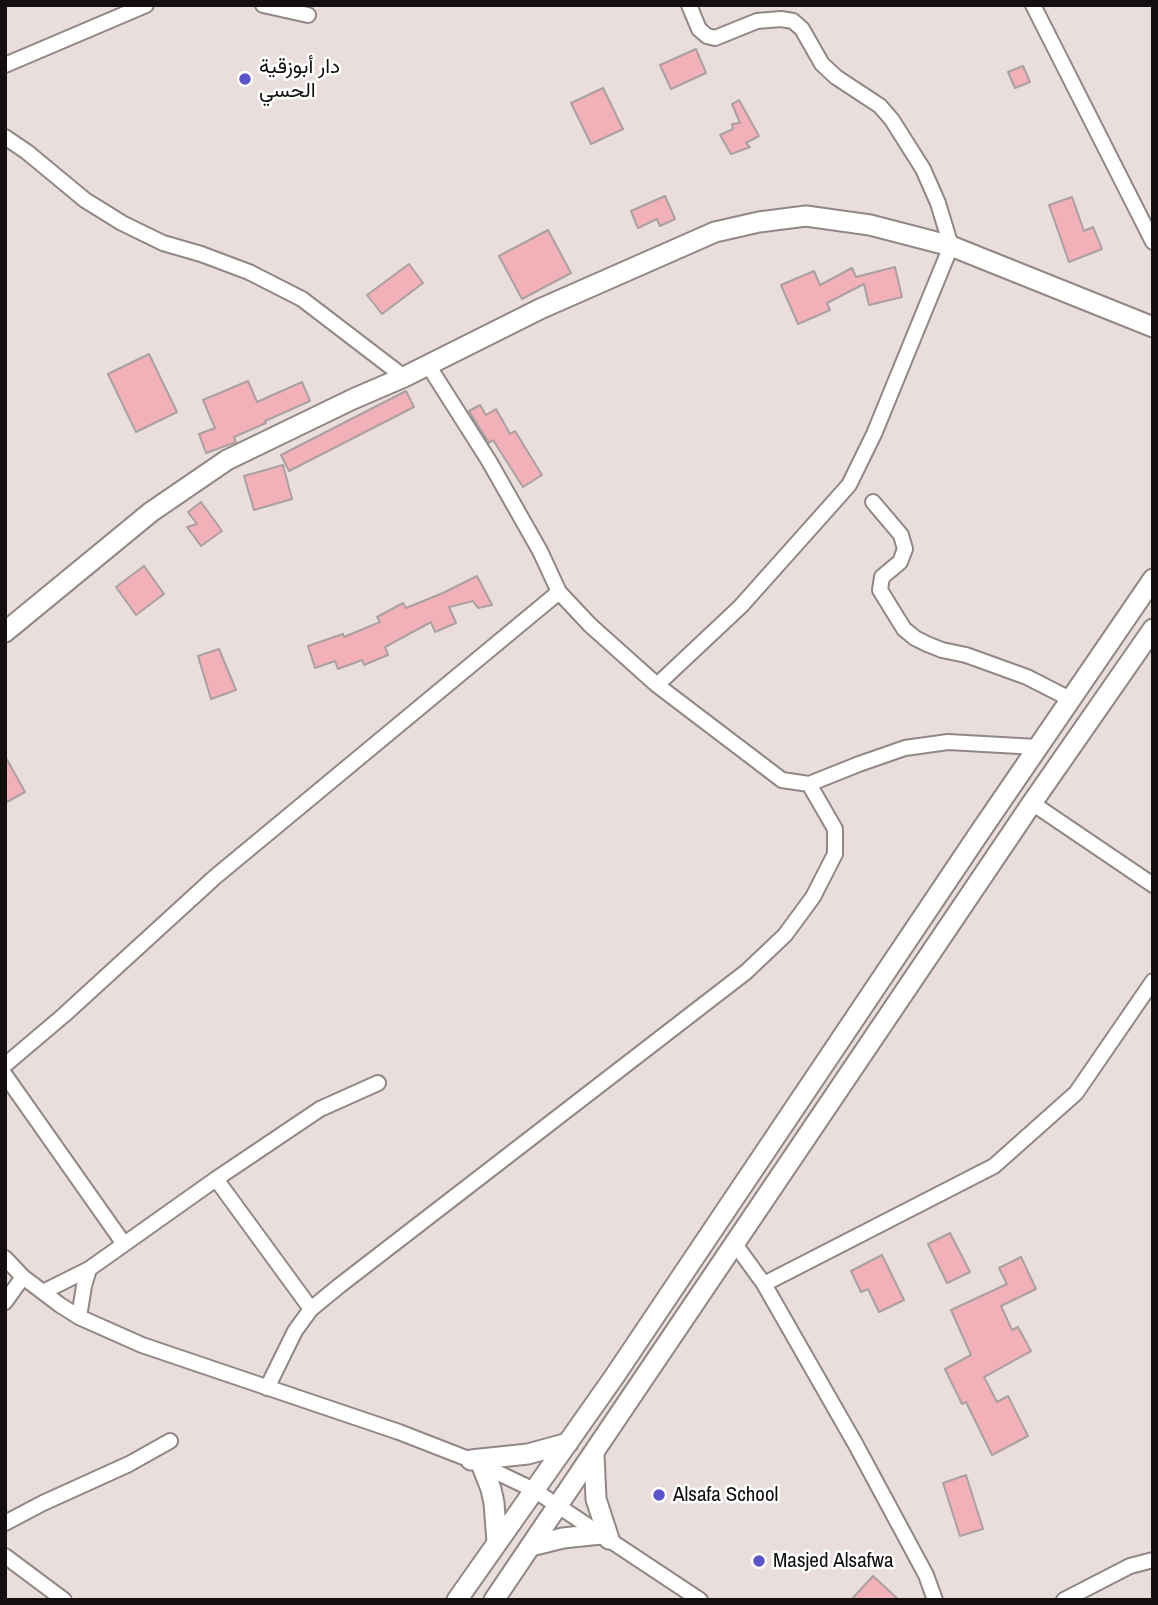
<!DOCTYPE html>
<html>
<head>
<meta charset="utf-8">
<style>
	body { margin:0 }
	#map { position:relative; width:1158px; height:1605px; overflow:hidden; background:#e9dedb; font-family:"Archivo Narrow",sans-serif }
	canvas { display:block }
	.frame { position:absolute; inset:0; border:7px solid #130f0f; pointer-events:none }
</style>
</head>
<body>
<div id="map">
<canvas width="1158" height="1605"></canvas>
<div class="frame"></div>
</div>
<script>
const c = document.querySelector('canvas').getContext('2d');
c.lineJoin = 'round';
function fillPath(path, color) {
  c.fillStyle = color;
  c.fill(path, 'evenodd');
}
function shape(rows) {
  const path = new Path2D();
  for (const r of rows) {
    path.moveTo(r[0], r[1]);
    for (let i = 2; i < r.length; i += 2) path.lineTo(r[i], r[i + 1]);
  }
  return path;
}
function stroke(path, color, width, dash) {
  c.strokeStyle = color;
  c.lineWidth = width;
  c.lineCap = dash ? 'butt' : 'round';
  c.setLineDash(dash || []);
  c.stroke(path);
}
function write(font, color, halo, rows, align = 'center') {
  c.font = font + ' "Archivo Narrow",Vazirmatn,sans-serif';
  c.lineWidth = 5;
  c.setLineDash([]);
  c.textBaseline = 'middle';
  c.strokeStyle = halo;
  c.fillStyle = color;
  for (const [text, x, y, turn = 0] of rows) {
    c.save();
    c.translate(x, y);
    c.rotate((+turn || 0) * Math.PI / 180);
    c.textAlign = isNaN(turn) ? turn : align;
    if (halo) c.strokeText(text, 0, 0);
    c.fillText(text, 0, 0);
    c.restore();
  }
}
const building = shape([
	[696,49,706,73,671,89,660,65,696,49],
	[1023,66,1030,82,1015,88,1008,72,1023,66],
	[603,88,623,129,591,144,571,103,603,88],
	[739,100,759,136,746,143,750,147,731,154,720,135,733,129,732,124,740,123,732,104,739,100],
	[665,196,675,219,660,226,657,219,638,228,631,211,665,196],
	[1072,197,1084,231,1093,227,1102,249,1069,262,1049,205,1072,197],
	[548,230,571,273,522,299,499,256,548,230],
	[409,264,423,283,382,314,367,295,409,264],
	[895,267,902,297,869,305,864,284,827,303,830,310,798,324,781,285,814,271,820,285,852,268,856,277,895,267],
	[149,354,177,412,136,432,108,374,149,354],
	[248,381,257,402,302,382,310,401,265,421,266,423,234,437,236,442,206,453,199,434,215,428,203,400,248,381],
	[406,391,414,407,289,471,281,455,406,391],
	[480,405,486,415,496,409,510,434,515,431,542,475,523,487,493,440,489,443,469,411,480,405],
	[283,465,292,499,254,510,244,476,283,465],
	[201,502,222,531,201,546,187,527,197,524,188,512,201,502],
	[144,566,164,594,136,615,116,587,144,566],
	[477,576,492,605,478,608,473,601,449,607,456,623,435,632,431,622,385,647,388,655,364,665,362,660,338,669,335,661,315,668,308,646,343,634,344,637,380,622,377,617,403,603,406,608,443,593,477,576],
	[219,649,236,690,211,699,198,656,219,649],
	[5,756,25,792,5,803,5,756],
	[950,1233,970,1272,947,1283,928,1244,950,1233],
	[882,1255,904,1300,879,1312,868,1289,861,1292,851,1271,882,1255],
	[1021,1257,1036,1289,1001,1306,1012,1330,1018,1327,1031,1351,984,1377,997,1402,1008,1396,1028,1436,992,1455,966,1402,962,1404,945,1369,971,1355,951,1310,1007,1284,999,1268,1021,1257],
	[966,1475,983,1529,960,1536,943,1483,966,1475],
	[873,1576,899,1600,851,1600,873,1576]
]);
const street = shape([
	[263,5,308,15],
	[1033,5,1153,242],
	[5,65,146,5],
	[5,137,27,152,85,200,122,223,163,243,201,254,249,272,302,299,404,377],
	[428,365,489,461,540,551,559,592,590,625,657,685,782,780,809,784,859,764,905,748,948,742,1037,747],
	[873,502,901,535,905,549,900,562,882,577,880,590,904,629,915,638,927,644,942,650,966,655,1027,677,1070,699],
	[657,685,741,606,849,485,874,434,951,246,938,203,923,169,892,120,880,106,836,77,822,64,802,29,793,21,781,19,757,21,715,38,707,36,699,29,689,5],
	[1032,803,1153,885],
	[5,1065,64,1015,215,877,559,592],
	[5,1075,124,1244],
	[216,1179,311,1309],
	[735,1244,764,1284,856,1445,926,1575,935,1600],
	[5,1258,23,1277,60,1305,79,1317,142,1345,399,1432,471,1460,534,1490,700,1600],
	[764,1284,994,1166,1076,1093,1153,981],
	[43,1292,89,1269],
	[5,1302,23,1277],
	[79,1317,84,1286,89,1269,216,1179,320,1109,378,1083],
	[267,1388,295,1331,311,1309,339,1286,746,972,785,935,813,897,835,854,835,829,809,784],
	[5,1523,43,1503,129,1464,170,1441],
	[5,1556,64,1600],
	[1064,1600,1130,1566,1153,1560]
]);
const secondary = shape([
	[5,632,151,512,227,460,353,399,404,377,540,309,715,232,759,222,806,216,870,225,951,246,1153,327],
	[594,1454,596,1499,609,1539],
	[471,1460,528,1454,568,1443],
	[482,1466,491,1489,494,1503,497,1542],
	[531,1546,563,1538,601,1534],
	[457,1600,614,1377,982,829,1153,579],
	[494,1600,1032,803,1153,629]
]);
const markers = [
	[245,79,7,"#5b55cd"],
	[659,1495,7,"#5b55cd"],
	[759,1561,7,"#5b55cd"]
];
const poiNames = [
	["دار أبوزقية",259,67],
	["الحسي",259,91],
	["Alsafa School",673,1495],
	["Masjed Alsafwa",773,1561]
];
fillPath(building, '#f2b1b8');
stroke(building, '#aba0a1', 2);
stroke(street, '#918785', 18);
stroke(secondary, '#918785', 23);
stroke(street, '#fff', 14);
stroke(secondary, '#fff', 19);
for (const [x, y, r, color] of markers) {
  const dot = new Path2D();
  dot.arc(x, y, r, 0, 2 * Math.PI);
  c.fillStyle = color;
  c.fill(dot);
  stroke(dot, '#fff', 2.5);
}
write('21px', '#130f0f', '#fff', poiNames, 'left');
</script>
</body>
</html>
